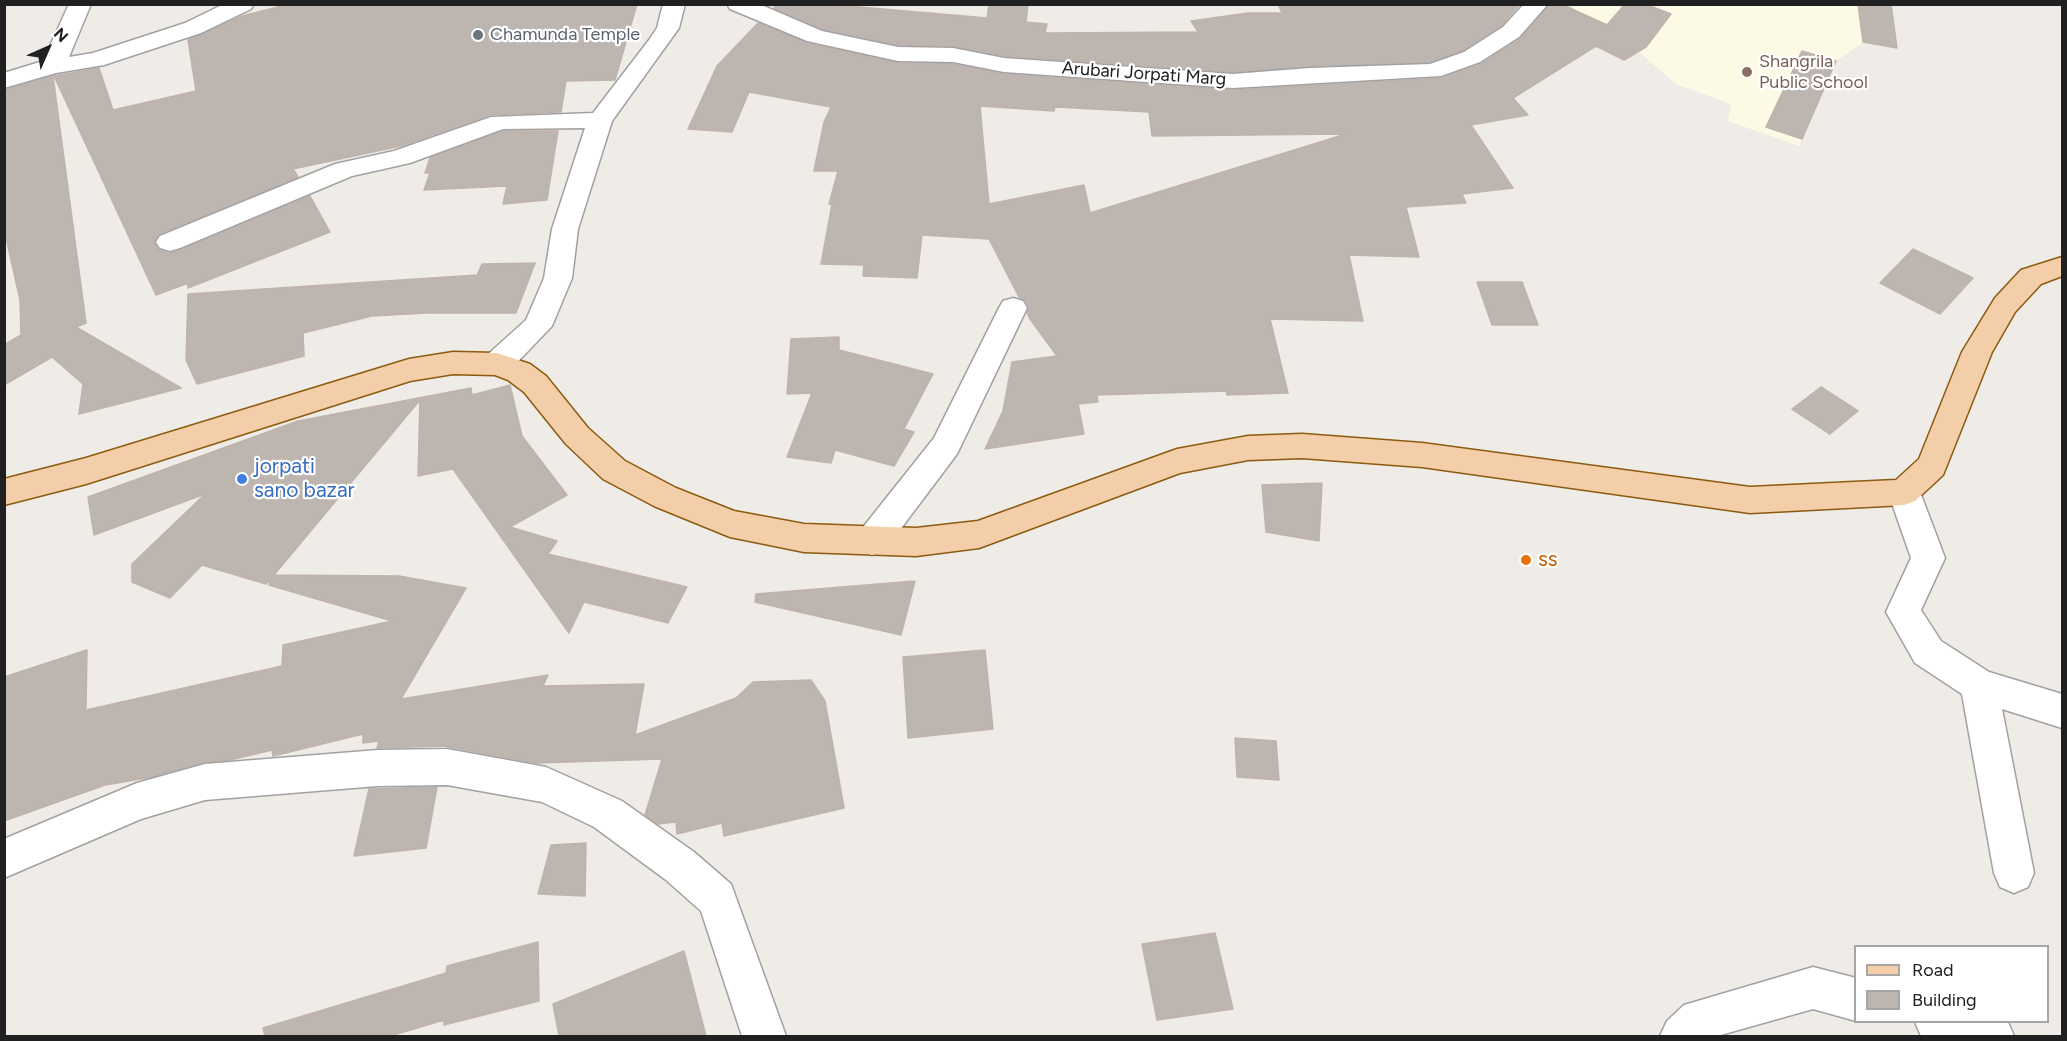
<!DOCTYPE html>
<html>
<head>
<meta charset="utf-8">
<style>
	body { margin:0 }
	#map { position:relative; width:2067px; height:1041px; overflow:hidden; background:#efece7; font-family:Figtree,sans-serif }
	canvas { display:block }
	.frame { position:absolute; inset:0; border:6px solid #202020; pointer-events:none }
	.legend { position:absolute; left:1854px; top:945px; width:195px; height:78px; box-sizing:border-box; background:#fff; border:2px solid #a6a6a6; margin:0; padding:8px 10px; list-style:none; font-size:18px; color:#202020 }
	.legend li { display:flex; align-items:center; gap:12px; height:30px }
	.legend b { width:30px; border:2px solid #a6a6a6 }
	.north { position:absolute; left:18px; top:18px; width:60px; height:60px; -webkit-text-stroke:4px #fff; paint-order:stroke; rotate:45deg; font-size:16px; font-weight:700; line-height:24px; text-align:center; color:#202020 }
	.north::after { content:''; display:block; margin:auto; width:21px; height:27px; background:#202020; clip-path:polygon(50% 0,100% 100%,50% 72%,0 100%) }
</style>
</head>
<body>
<div id="map">
<canvas width="2067" height="1041"></canvas>
<div class="frame"></div>
<ul class="legend">
<li><b style="height:8px;background:#f3cea9"></b>Road</li>
<li><b style="height:16px;background:#bdb5b0"></b>Building</li>
</ul>
<div class="north">N</div>
</div>
<script>
const c = document.querySelector('canvas').getContext('2d');
c.lineJoin = 'round';
function fillPath(path, color) {
  c.fillStyle = color;
  c.fill(path, 'evenodd');
}
function shape(rows) {
  const path = new Path2D();
  for (const r of rows) {
    path.moveTo(r[0], r[1]);
    for (let i = 2; i < r.length; i += 2) path.lineTo(r[i], r[i + 1]);
  }
  return path;
}
function stroke(path, color, width, dash) {
  c.strokeStyle = color;
  c.lineWidth = width;
  c.lineCap = dash ? 'butt' : 'round';
  c.setLineDash(dash || []);
  c.stroke(path);
}
function write(font, color, halo, rows, align = 'center') {
  c.font = font + ' Figtree,sans-serif';
  c.lineWidth = 4.5;
  c.setLineDash([]);
  c.textBaseline = 'middle';
  c.strokeStyle = halo;
  c.fillStyle = color;
  for (const [text, x, y, turn = 0] of rows) {
    c.save();
    c.translate(x, y);
    c.rotate((+turn || 0) * Math.PI / 180);
    c.textAlign = isNaN(turn) ? turn : align;
    if (halo) c.strokeText(text, 0, 0);
    c.fillText(text, 0, 0);
    c.restore();
  }
}
const education = shape([
	[1575,5,1891,5,1897,48,1863,42,1836,61,1799,146,1728,121,1731,104,1676,84,1638,51,1554,21]
]);
const building = shape([
	[290,4,637,4,615,80,566,81,561,112,490,115,401,146,293,169,298,177,159,234,154,243,159,250,169,253,181,250,310,196,330,232,188,288,188,283,156,295,54,76,99,68,113,110,196,91,188,40,242,16,290,4],
	[777,4,825,4,987,18,989,4,1028,4,1026,22,1047,24,1045,33,1198,32,1191,21,1248,13,1282,13,1278,4,1520,4,1502,25,1463,50,1430,62,1233,72,1004,56,953,46,898,45,823,29,774,8,777,4],
	[1550,4,1561,4,1607,25,1625,4,1645,4,1671,14,1646,47,1624,60,1596,46,1513,98,1528,115,1471,125,1513,188,1462,194,1466,203,1406,207,1419,257,1349,255,1363,321,1270,319,1288,393,1227,395,1226,391,1097,395,1098,402,1078,404,1084,434,985,449,1003,411,1012,362,1057,356,1030,319,1027,313,1029,307,1025,300,1019,297,989,239,922,235,917,278,863,276,864,265,821,264,832,204,829,204,838,171,814,171,824,122,831,107,749,92,732,132,688,129,717,66,758,23,807,43,898,63,953,64,1004,74,1233,90,1442,78,1481,64,1520,39,1550,4],
	[980,106,1054,111,1055,107,1149,112,1152,136,1346,134,1090,213,1084,185,989,204,980,106],
	[1858,4,1891,4,1897,48,1863,42,1858,4],
	[1802,51,1836,61,1802,139,1766,127,1802,51],
	[53,76,86,323,76,327,181,388,79,414,83,384,52,357,4,385,4,345,21,335,20,300,4,229,4,90,53,76],
	[503,131,558,131,547,200,503,204,507,186,424,190,430,173,425,173,430,158,503,131],
	[1913,249,1973,278,1940,314,1880,283,1913,249],
	[535,263,516,313,427,313,372,316,303,333,304,356,197,384,186,360,188,294,477,275,482,264,535,263],
	[1477,282,1522,282,1538,325,1492,325,1477,282],
	[839,337,839,350,933,374,904,429,914,432,894,466,835,450,831,463,787,457,812,393,787,394,791,339,839,337],
	[510,385,522,436,567,495,510,527,557,541,548,554,687,587,668,623,584,602,569,633,453,469,418,476,420,400,274,575,399,576,466,588,401,699,548,675,543,686,644,684,635,735,736,698,753,682,811,680,825,701,844,808,724,836,722,823,677,834,676,822,658,824,645,815,662,759,536,763,444,746,377,748,379,741,363,743,363,734,273,756,272,750,230,760,204,762,152,777,105,785,4,821,4,677,87,650,86,710,282,666,283,645,392,621,269,585,270,579,266,584,202,565,170,598,132,582,132,564,205,494,94,535,88,497,298,421,471,388,472,395,510,385],
	[1821,387,1858,411,1830,434,1792,409,1821,387],
	[1322,483,1319,541,1266,532,1262,485,1322,483],
	[915,581,901,635,755,602,756,594,915,581],
	[985,650,993,729,908,738,903,657,985,650],
	[1235,738,1276,741,1279,780,1237,777,1235,738],
	[437,787,426,848,354,856,369,789,437,787],
	[586,843,585,896,538,894,551,845,586,843],
	[1215,933,1233,1009,1157,1020,1142,944,1215,933],
	[538,942,539,1001,444,1025,444,1020,390,1036,265,1036,263,1028,446,973,447,966,538,942],
	[684,951,706,1036,559,1036,553,1004,684,951]
]);
const minor = shape([
	[69,4,91,4,69,57,93,53,185,23,224,4,254,4,251,9,201,33,104,65,56,73,4,88,4,73,43,61,69,4],
	[663,4,685,4,679,28,612,121,578,229,572,278,552,326,508,372,497,375,486,372,482,364,486,356,526,320,544,278,552,229,585,128,503,129,410,163,352,176,180,248,170,251,160,248,156,242,160,236,335,164,394,151,491,117,593,113,649,40,657,28,663,4],
	[727,4,759,4,822,31,898,47,953,48,1004,58,1233,74,1310,68,1430,64,1464,52,1503,27,1524,4,1548,4,1519,37,1480,62,1441,76,1233,88,1004,72,953,62,898,61,807,41,730,9,727,4],
	[1013,298,1023,301,1027,308,957,454,884,551,872,555,860,551,855,541,860,531,934,438,999,308,1003,301,1013,298],
	[1904,479,1915,483,1920,492,1945,558,1921,610,1941,641,1989,672,2062,694,2062,728,2002,709,2034,873,2028,887,2014,893,2000,887,1994,873,1962,694,1915,663,1886,612,1911,558,1888,492,1893,483,1904,479],
	[447,749,546,767,622,801,694,852,731,884,786,1036,742,1036,701,911,666,880,594,827,542,802,447,785,378,786,205,800,141,819,4,878,4,839,137,783,205,764,378,750,447,749],
	[1813,967,1856,978,1856,1021,1813,1009,1717,1036,1660,1036,1667,1021,1684,1005,1813,967],
	[1915,1022,2008,1022,2014,1036,1921,1036,1915,1022]
]);
const major = shape([
	[2062,257,2062,276,2041,284,2015,312,1992,352,1943,475,1915,501,1904,505,1750,513,1422,467,1302,458,1248,460,1180,473,979,548,916,556,804,552,730,537,654,506,603,479,566,444,524,392,508,380,495,375,453,374,410,381,86,484,4,505,4,479,86,458,409,359,453,352,497,353,530,364,546,376,588,428,625,461,676,488,734,511,804,524,916,528,978,521,1177,449,1248,436,1302,434,1422,443,1750,487,1896,480,1919,459,1962,352,1995,298,2021,270,2062,257]
]);
const markers = [
	[478,35,6,"#6b7280"],
	[1747,72,6,"#8d6e63"],
	[242,479,6,"#3f7fe0"],
	[1526,560,6,"#e8710a"]
];
const farWorshipnames = [
	["Chamunda Temple",490,35]
];
const farEducationnames = [
	["Shangrila",1759,62],
	["Public School",1759,83]
];
const farStreetnames = [
	["Arubari Jorpati Marg",1144,74,4]
];
const shopNames = [
	["jorpati",254,467],
	["sano bazar",254,491]
];
const foodNames = [
	["ss",1538,560]
];
fillPath(education, '#fcfae4');
fillPath(building, '#bdb5b0');
stroke(building, '#c0b3ab', 1.5);
stroke(minor, '#a1a1a1', 3);
stroke(major, '#8c5b0f', 3);
fillPath(minor, '#fff');
fillPath(major, '#f3cea9');
for (const [x, y, r, color] of markers) {
  const dot = new Path2D();
  dot.arc(x, y, r, 0, 2 * Math.PI);
  c.fillStyle = color;
  c.fill(dot);
  stroke(dot, '#fff', 2);
}
write('18px', '#5b616d', '#fff', farWorshipnames, 'left');
write('18px', '#785e54', '#fff', farEducationnames, 'left');
write('18px', '#202020', '#fff', farStreetnames);
write('21px', '#366cbe', '#fff', shopNames, 'left');
write('21px', '#c56008', '#fff', foodNames, 'left');
</script>
</body>
</html>
